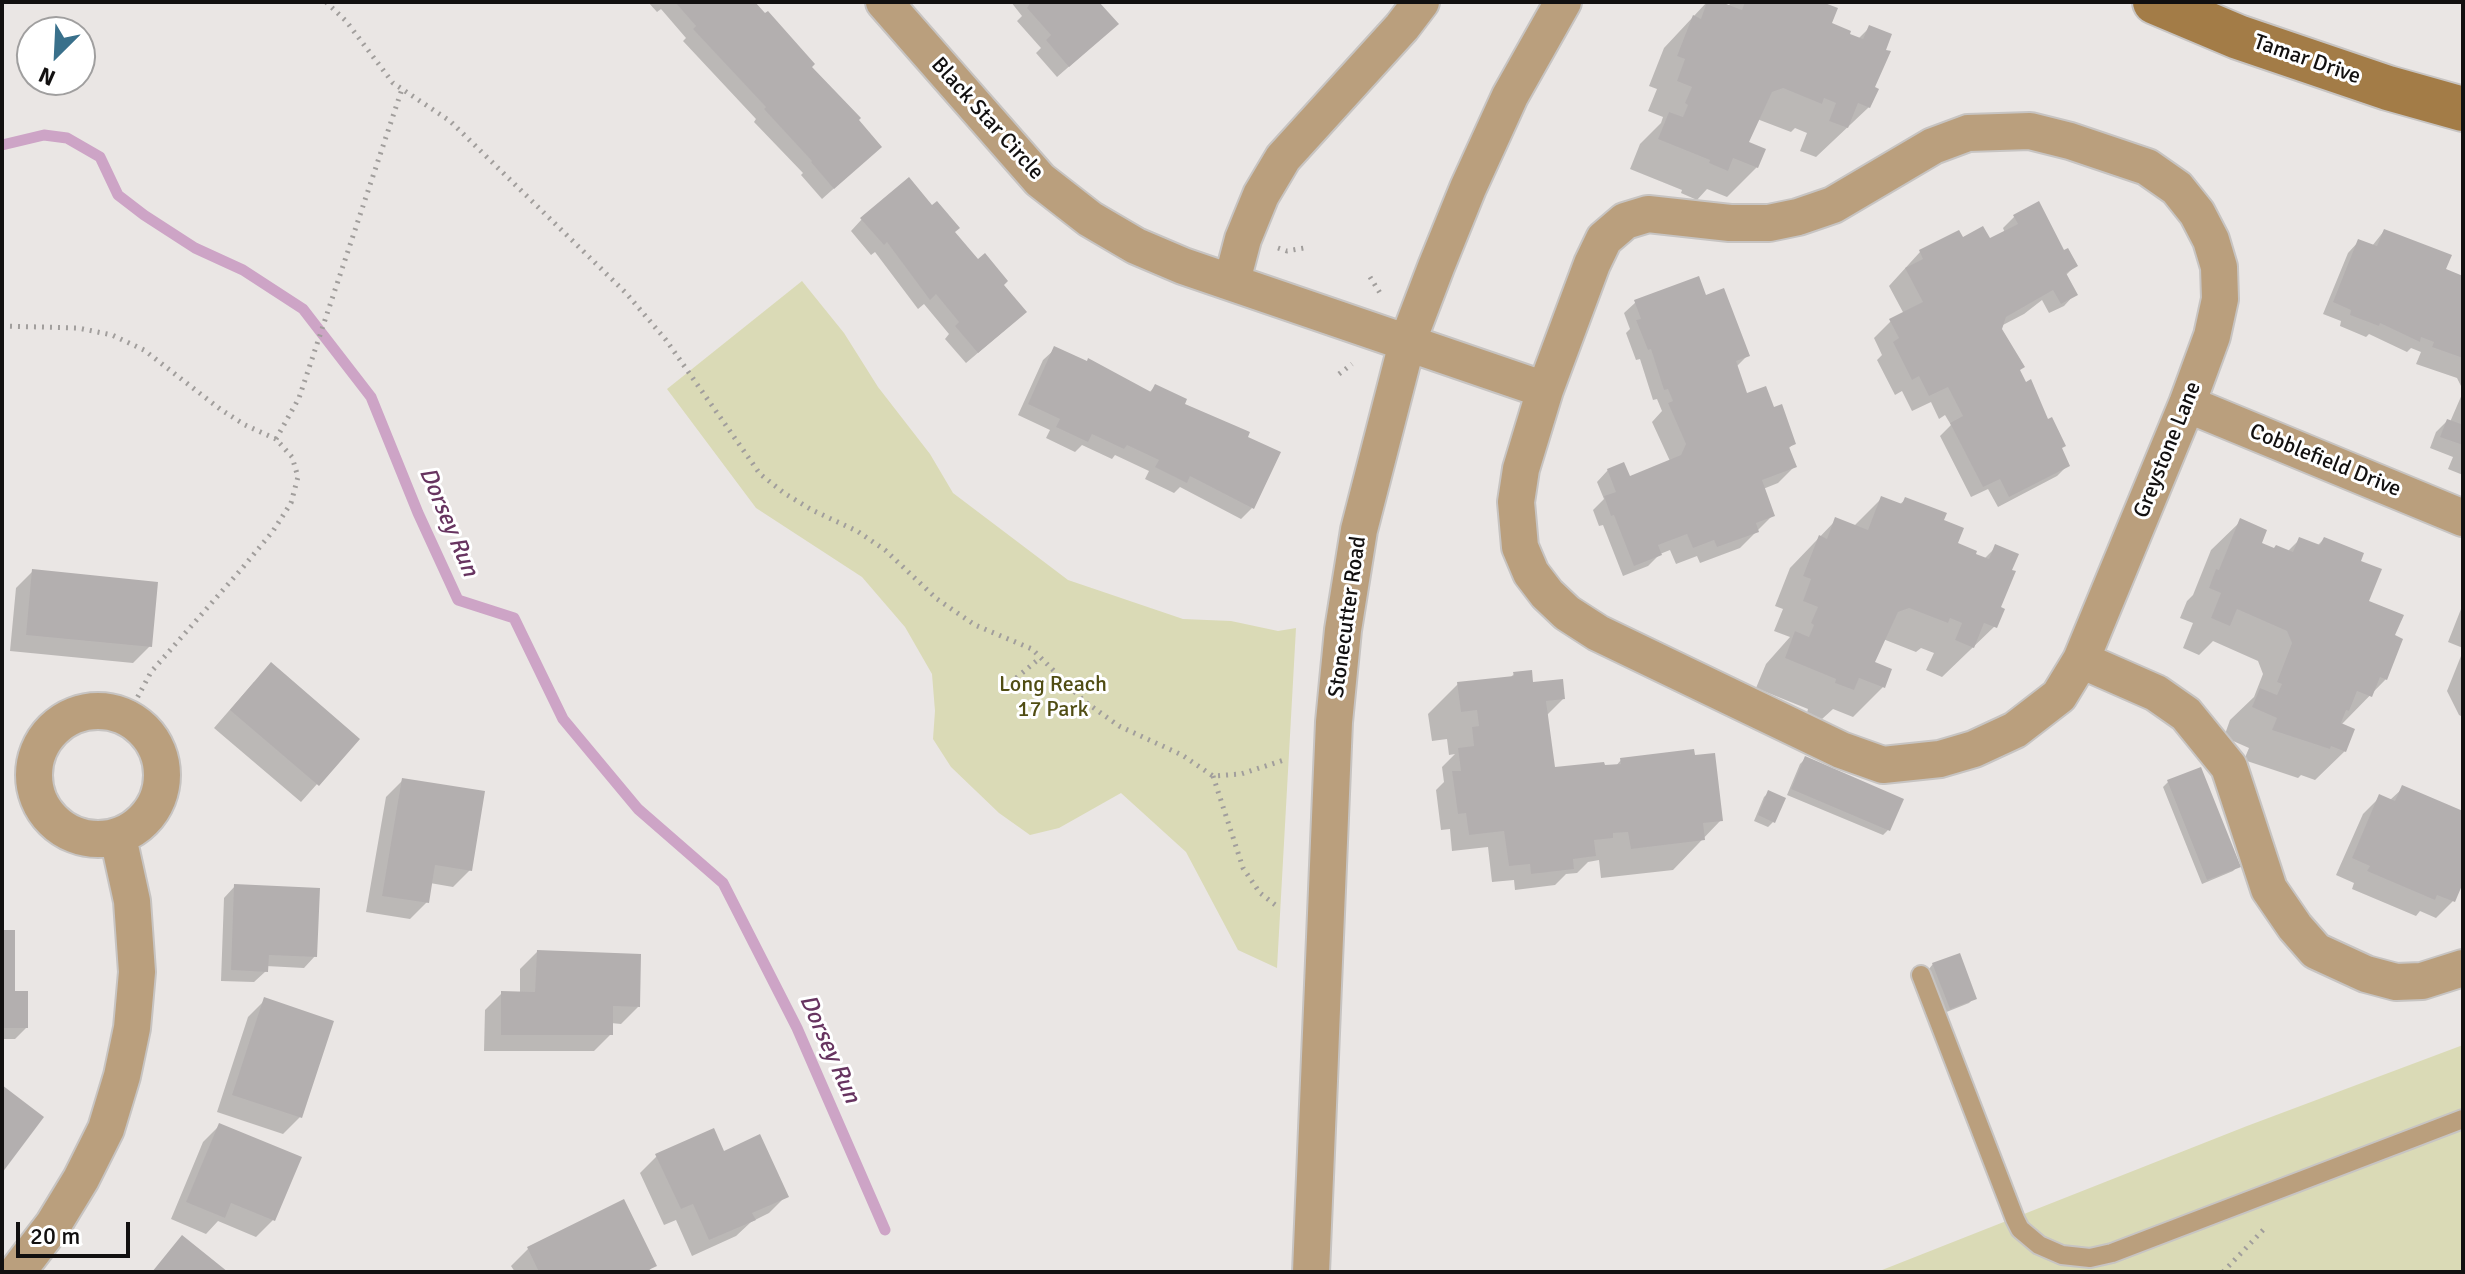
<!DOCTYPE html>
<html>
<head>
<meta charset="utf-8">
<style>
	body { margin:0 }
	#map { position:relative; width:2465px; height:1274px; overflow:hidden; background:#eae6e4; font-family:Signika,sans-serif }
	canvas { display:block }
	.frame { position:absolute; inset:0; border:4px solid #121010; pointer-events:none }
	.north { position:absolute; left:16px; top:16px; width:80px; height:80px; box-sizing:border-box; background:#fff; border:2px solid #a09f9f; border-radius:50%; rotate:204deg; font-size:22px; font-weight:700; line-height:32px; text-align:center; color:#121010 }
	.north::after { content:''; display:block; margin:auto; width:28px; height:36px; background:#39708b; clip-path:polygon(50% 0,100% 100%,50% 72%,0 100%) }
	.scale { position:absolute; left:16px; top:1222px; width:114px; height:36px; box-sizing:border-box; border:4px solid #121010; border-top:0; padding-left:10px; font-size:24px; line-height:28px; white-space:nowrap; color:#121010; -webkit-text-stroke:6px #fff; paint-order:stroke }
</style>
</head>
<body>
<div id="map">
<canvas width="2465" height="1274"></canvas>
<div class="frame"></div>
<div class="north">N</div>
<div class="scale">20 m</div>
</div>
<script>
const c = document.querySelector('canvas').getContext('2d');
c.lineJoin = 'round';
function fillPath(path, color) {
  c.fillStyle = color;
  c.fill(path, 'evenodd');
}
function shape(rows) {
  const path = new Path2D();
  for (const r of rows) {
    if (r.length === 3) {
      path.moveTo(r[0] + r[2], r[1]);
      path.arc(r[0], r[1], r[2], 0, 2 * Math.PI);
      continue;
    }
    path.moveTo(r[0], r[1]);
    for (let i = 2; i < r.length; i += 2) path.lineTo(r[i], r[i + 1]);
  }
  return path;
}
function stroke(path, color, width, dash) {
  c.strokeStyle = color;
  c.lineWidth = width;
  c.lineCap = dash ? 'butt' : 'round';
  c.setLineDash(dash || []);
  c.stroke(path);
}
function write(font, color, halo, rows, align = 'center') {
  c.font = font + ' Signika,sans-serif';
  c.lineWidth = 6;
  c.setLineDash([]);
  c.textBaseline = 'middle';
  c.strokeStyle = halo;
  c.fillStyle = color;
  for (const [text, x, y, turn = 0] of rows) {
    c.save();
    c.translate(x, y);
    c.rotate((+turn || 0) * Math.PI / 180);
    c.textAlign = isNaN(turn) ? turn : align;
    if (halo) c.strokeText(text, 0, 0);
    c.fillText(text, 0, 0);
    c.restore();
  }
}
const green = shape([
	[802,281,844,333,878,387,930,454,953,493,1068,580,1183,619,1231,621,1278,631,1296,628,1277,968,1238,950,1186,852,1121,793,1059,828,1030,835,999,813,951,767,933,739,935,711,932,674,905,627,862,577,756,508,667,389],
	[2463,1045,2463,1272,1877,1272,2247,1126]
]);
const shadow = shape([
	[648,2,752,2,809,67,868,158,822,199,801,175,803,173,754,122,756,119,683,41,686,38,661,9,657,12],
	[1011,2,1098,2,1105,35,1057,77,1036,53,1041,48,1017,21,1022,16],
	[1707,2,1727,7,1732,2,1817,2,1829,24,1848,35,1858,39,1869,28,1873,88,1869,107,1816,157,1800,151,1807,133,1795,128,1791,132,1757,119,1746,143,1757,167,1727,197,1707,189,1697,200,1681,193,1682,190,1630,169,1640,144,1661,123,1663,117,1648,111,1657,89,1649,86,1664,48],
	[2038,204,2064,252,2075,266,2065,276,2075,294,2064,306,2049,313,2042,300,2024,314,2001,326,2000,329,2018,371,2068,465,2057,476,1998,507,1988,489,1971,497,1940,436,1951,425,1945,415,1939,419,1931,402,1912,411,1902,391,1895,395,1877,360,1882,355,1874,338,1891,321,1904,314,1889,286,1920,252,1962,239,1989,241,2005,233,2003,228,2014,217],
	[862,219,1001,285,1013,323,966,363,945,339,949,334,924,304,918,309,875,252,871,255,851,231],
	[2384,231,2444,270,2463,278,2463,390,2457,378,2416,364,2421,352,2411,348,2407,352,2369,334,2366,337,2340,326,2341,321,2323,314,2348,253,2359,241,2372,246],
	[1705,298,1747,356,1736,367,1746,395,1773,410,1794,443,1788,449,1795,466,1778,483,1763,489,1773,515,1740,548,1700,563,1697,556,1676,564,1670,550,1660,554,1648,566,1623,576,1603,525,1599,526,1593,510,1604,499,1597,482,1608,470,1629,479,1670,461,1652,422,1662,411,1657,399,1653,400,1640,359,1636,360,1626,333,1630,329,1624,313,1636,302],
	[1055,349,1149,393,1155,386,1182,405,1252,508,1241,519,1180,487,1174,493,1145,479,1149,471,1115,455,1112,459,1082,445,1075,452,1046,438,1050,430,1018,415,1043,360],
	[2463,392,2463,475,2448,469,2453,457,2430,448,2436,432,2447,421,2450,422],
	[1882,498,1899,505,1906,499,1941,521,1955,544,1974,555,1984,559,1996,547,1999,608,1995,626,1942,677,1926,670,1934,653,1921,648,1916,652,1883,639,1872,663,1883,687,1853,717,1833,709,1822,719,1807,713,1808,709,1756,688,1766,664,1790,637,1774,631,1783,609,1775,606,1790,568,1836,520,1853,527],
	[2241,521,2259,544,2287,552,2300,539,2317,546,2324,539,2359,562,2367,602,2393,636,2386,679,2341,725,2345,751,2315,780,2301,775,2298,778,2244,760,2249,748,2224,737,2230,720,2254,697,2263,674,2258,661,2213,641,2199,655,2183,648,2193,623,2180,618,2187,601,2193,595,2211,550],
	[33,571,150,646,133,663,10,651,16,588],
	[2463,604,2463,648,2448,642],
	[2463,651,2463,717,2459,715,2447,691],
	[1514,674,1563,699,1546,716,1553,770,1603,770,1615,767,1621,760,1721,820,1673,870,1601,878,1599,860,1588,862,1577,873,1566,874,1555,885,1515,890,1514,880,1492,882,1488,847,1452,851,1450,829,1441,830,1436,790,1444,782,1442,767,1455,754,1449,755,1447,739,1432,741,1428,714,1458,684,1510,678],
	[254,682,357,739,301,802,214,728],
	[1805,759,1901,800,1888,830,1883,835,1787,795,1800,764],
	[403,780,470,870,453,887,430,883,427,902,410,919,366,912,386,797],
	[2169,781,2238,866,2233,871,2202,884,2163,787],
	[2403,788,2463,814,2463,878,2453,901,2436,918,2420,911,2416,916,2352,889,2354,883,2336,875,2363,814,2380,797,2389,801],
	[1769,792,1773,822,1768,827,1754,821,1764,797],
	[235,886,315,956,304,968,266,966,266,971,254,982,221,981,224,898],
	[2,932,13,993,26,1028,15,1039,2,1039],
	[537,952,638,1007,621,1024,611,1023,611,1034,594,1051,484,1051,485,1010,502,993,520,994,520,969],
	[1933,964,1974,998,1969,1003,1944,1013,1928,970],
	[265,1000,300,1117,283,1134,217,1112,248,1017],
	[220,1125,299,1158,273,1220,256,1237,218,1221,206,1234,171,1219,203,1142],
	[723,1154,786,1196,769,1213,751,1222,736,1236,692,1256,676,1220,664,1225,640,1173,657,1156],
	[528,1249,654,1265,648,1272,515,1272,511,1266]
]);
const stream = shape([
	[2,145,44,135,67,138,100,157,118,195,144,215,195,248,243,270,303,309,371,397,418,513,458,600,514,618,563,719,638,809,723,883,797,1028,885,1230]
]);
const building = shape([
	[675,2,755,2,765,13,768,11,815,64,812,67,861,118,859,120,882,147,834,189,811,162,812,161,764,109,766,107,693,29,696,26],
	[1031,2,1099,2,1119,24,1069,67,1046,40,1051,35,1027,8],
	[1707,2,1721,2,1742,10,1745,2,1822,2,1838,8,1832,23,1851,31,1850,34,1863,39,1869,25,1892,34,1886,50,1891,51,1875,87,1879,89,1870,108,1858,103,1848,128,1829,121,1836,103,1824,98,1822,104,1783,88,1772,92,1749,142,1766,149,1758,168,1733,158,1728,171,1709,163,1710,160,1658,139,1669,112,1683,117,1688,105,1685,103,1692,87,1677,81,1685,59,1677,56,1693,15,1701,19],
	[909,177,932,205,937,201,960,228,955,232,978,259,985,253,1008,281,1004,285,1027,312,978,353,955,326,959,322,936,294,930,300,887,242,884,245,860,218],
	[2039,201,2064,250,2068,248,2078,266,2066,273,2078,295,2061,304,2053,290,2006,317,2002,329,2025,367,2020,370,2026,382,2031,379,2048,419,2052,417,2066,446,2062,448,2070,466,2009,497,2000,479,1983,487,1950,423,1963,416,1948,387,1929,396,1919,376,1912,380,1893,342,1899,338,1889,319,1923,302,1905,268,1923,259,1919,250,1959,230,1963,237,1983,226,1990,238,2018,224,2013,215],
	[2384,229,2452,255,2446,269,2463,276,2463,358,2432,347,2434,342,2421,337,2420,342,2380,323,2379,326,2350,315,2351,310,2333,302,2358,239,2377,246],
	[1699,276,1706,295,1724,288,1750,356,1736,361,1747,393,1766,386,1774,407,1782,404,1796,444,1789,447,1797,467,1762,480,1775,516,1756,523,1759,532,1717,547,1714,540,1693,548,1687,534,1658,545,1662,555,1634,566,1614,515,1611,516,1604,496,1616,492,1607,469,1624,462,1630,476,1681,455,1686,444,1668,403,1673,401,1668,389,1664,390,1651,349,1648,350,1636,320,1641,319,1634,300],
	[1054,346,1087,361,1088,358,1151,392,1155,384,1187,399,1185,404,1250,432,1248,437,1281,452,1254,509,1190,476,1187,483,1155,467,1159,460,1127,445,1124,449,1092,434,1088,442,1056,427,1060,419,1028,404],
	[2463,418,2463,445,2440,437,2447,419,2461,424],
	[1881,496,1902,504,1905,497,1947,513,1944,520,1964,528,1958,543,1977,551,1976,554,1989,559,1995,544,2019,554,2012,570,2016,571,2001,607,2005,609,1997,628,1984,623,1974,648,1955,640,1962,623,1950,618,1948,623,1909,608,1898,612,1875,662,1892,669,1885,688,1859,678,1854,690,1835,683,1836,679,1785,658,1795,631,1809,637,1814,625,1811,623,1818,607,1803,601,1811,579,1803,576,1819,535,1827,539,1835,517,1868,530],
	[2240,518,2267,530,2262,543,2274,548,2276,545,2293,552,2299,537,2320,545,2324,537,2364,553,2361,561,2382,569,2369,601,2404,615,2395,635,2403,639,2387,680,2380,677,2372,697,2357,691,2349,711,2346,710,2341,723,2355,729,2346,752,2331,746,2330,749,2272,730,2277,718,2252,707,2260,688,2277,695,2282,684,2277,682,2292,643,2287,631,2237,609,2230,626,2211,618,2221,593,2209,588,2216,569,2219,570],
	[32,569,158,582,152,647,26,635],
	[271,662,360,739,319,786,230,710],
	[1532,670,1533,682,1563,679,1565,699,1546,701,1555,767,1604,762,1605,765,1621,764,1620,758,1694,749,1695,755,1715,753,1723,821,1703,823,1705,840,1631,849,1628,832,1613,833,1613,838,1594,840,1596,856,1573,859,1574,869,1531,874,1530,864,1509,866,1504,831,1469,835,1466,813,1458,814,1452,771,1461,771,1458,748,1474,746,1472,727,1479,726,1477,710,1461,712,1457,682,1514,676,1513,672],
	[1805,756,1904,799,1890,831,1791,789],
	[2201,767,2241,867,2207,880,2167,780],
	[402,778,485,791,472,871,435,865,429,903,382,896],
	[2402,785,2463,811,2463,883,2455,902,2437,895,2435,900,2367,871,2370,866,2352,858,2379,794,2395,801],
	[1768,790,1786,798,1775,823,1758,815],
	[234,884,320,888,317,957,269,955,268,972,231,970],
	[2,930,15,930,15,991,28,991,28,1028,2,1028],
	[537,950,641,954,640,1007,613,1006,613,1035,501,1035,501,991,535,992],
	[1960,953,1977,999,1950,1009,1932,963],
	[264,997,334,1021,302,1118,232,1095],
	[2,1085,44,1117,2,1173],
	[219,1123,302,1157,275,1221,231,1203,225,1218,186,1202],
	[714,1128,724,1151,760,1134,789,1197,752,1213,756,1220,709,1240,693,1204,681,1209,655,1154],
	[624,1199,657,1266,644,1272,539,1272,527,1247],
	[182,1235,228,1272,152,1272]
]);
const path = shape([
	[326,2,346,21,393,83,450,121,626,293,666,340,760,474,784,493,812,510,857,531,885,550,937,599,975,625,1032,649,1084,701,1119,726,1182,755,1213,776,1241,774,1284,760],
	[1278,248,1287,251,1304,248],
	[1370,277,1380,293],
	[2,326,78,328,112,335,144,350,220,409,245,425,276,439,292,457,298,477,291,503,273,531,244,566,151,672,127,717],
	[1339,374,1352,364],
	[276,439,299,398,402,89],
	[1010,683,1040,658],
	[1213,776,1243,868,1260,893,1278,907],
	[2223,1272,2267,1226]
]);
const lane = shape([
	[1921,975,2015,1219,2020,1229,2039,1245,2062,1255,2090,1258,2112,1253,2463,1119]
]);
const street = shape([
	[884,2,1040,180,1090,219,1136,246,1183,266,1545,390,1521,469,1516,502,1520,547,1531,573,1547,594,1567,613,1598,633,1841,750,1883,765,1940,759,1974,749,2015,730,2059,696,2081,660,2187,404,2212,336,2220,299,2219,267,2211,240,2197,213,2177,188,2147,167,2070,141,2030,131,1968,133,1933,146,1833,205,1798,217,1769,223,1730,223,1648,214,1625,221,1604,239,1592,264,1545,390],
	[1232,281,1243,239,1261,195,1283,158,1402,27,1421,2],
	[2187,404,2463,518],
	[2081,660,2156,693,2186,714,2229,767,2269,889,2295,927,2316,951,2366,974,2396,982,2422,981,2463,968],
	[98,775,64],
	[17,1272,53,1225,81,1179,106,1129,122,1076,132,1028,137,972,132,901,118,837],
	[1311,1272,1334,722,1343,630,1359,530,1407,343,1436,267,1468,188,1510,96,1563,2]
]);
const secondary = shape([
	[2155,2,2238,37,2388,88,2463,109]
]);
const streetNames = [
	["Tamar Drive",2307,60,19],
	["Black Star Circle",987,119,48],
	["Greystone Lane",2168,450,-68],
	["Cobblefield Drive",2325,461,22],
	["Stonecutter Road",1348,617,-82]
];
const parkNames = [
	["Long Reach",1053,685],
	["17 Park",1053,710]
];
const waterNames = [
	["Dorsey Run",448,522,67],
	["Dorsey Run",829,1049,66]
];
fillPath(green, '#dadab6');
fillPath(shadow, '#0003');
stroke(stream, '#cda4c6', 11);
fillPath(building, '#b3afaf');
stroke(lane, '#c7c4c2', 22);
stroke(street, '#c7c4c2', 40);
stroke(secondary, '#c7c4c2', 48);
stroke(path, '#a19e9c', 5, [2, 6]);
stroke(lane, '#ba9f7d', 18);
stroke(street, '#ba9f7d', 36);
stroke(secondary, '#a37c47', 44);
write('22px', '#121010', '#fff', streetNames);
write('22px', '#504d13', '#fff', parkNames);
write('italic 24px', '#673460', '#fff', waterNames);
</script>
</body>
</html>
